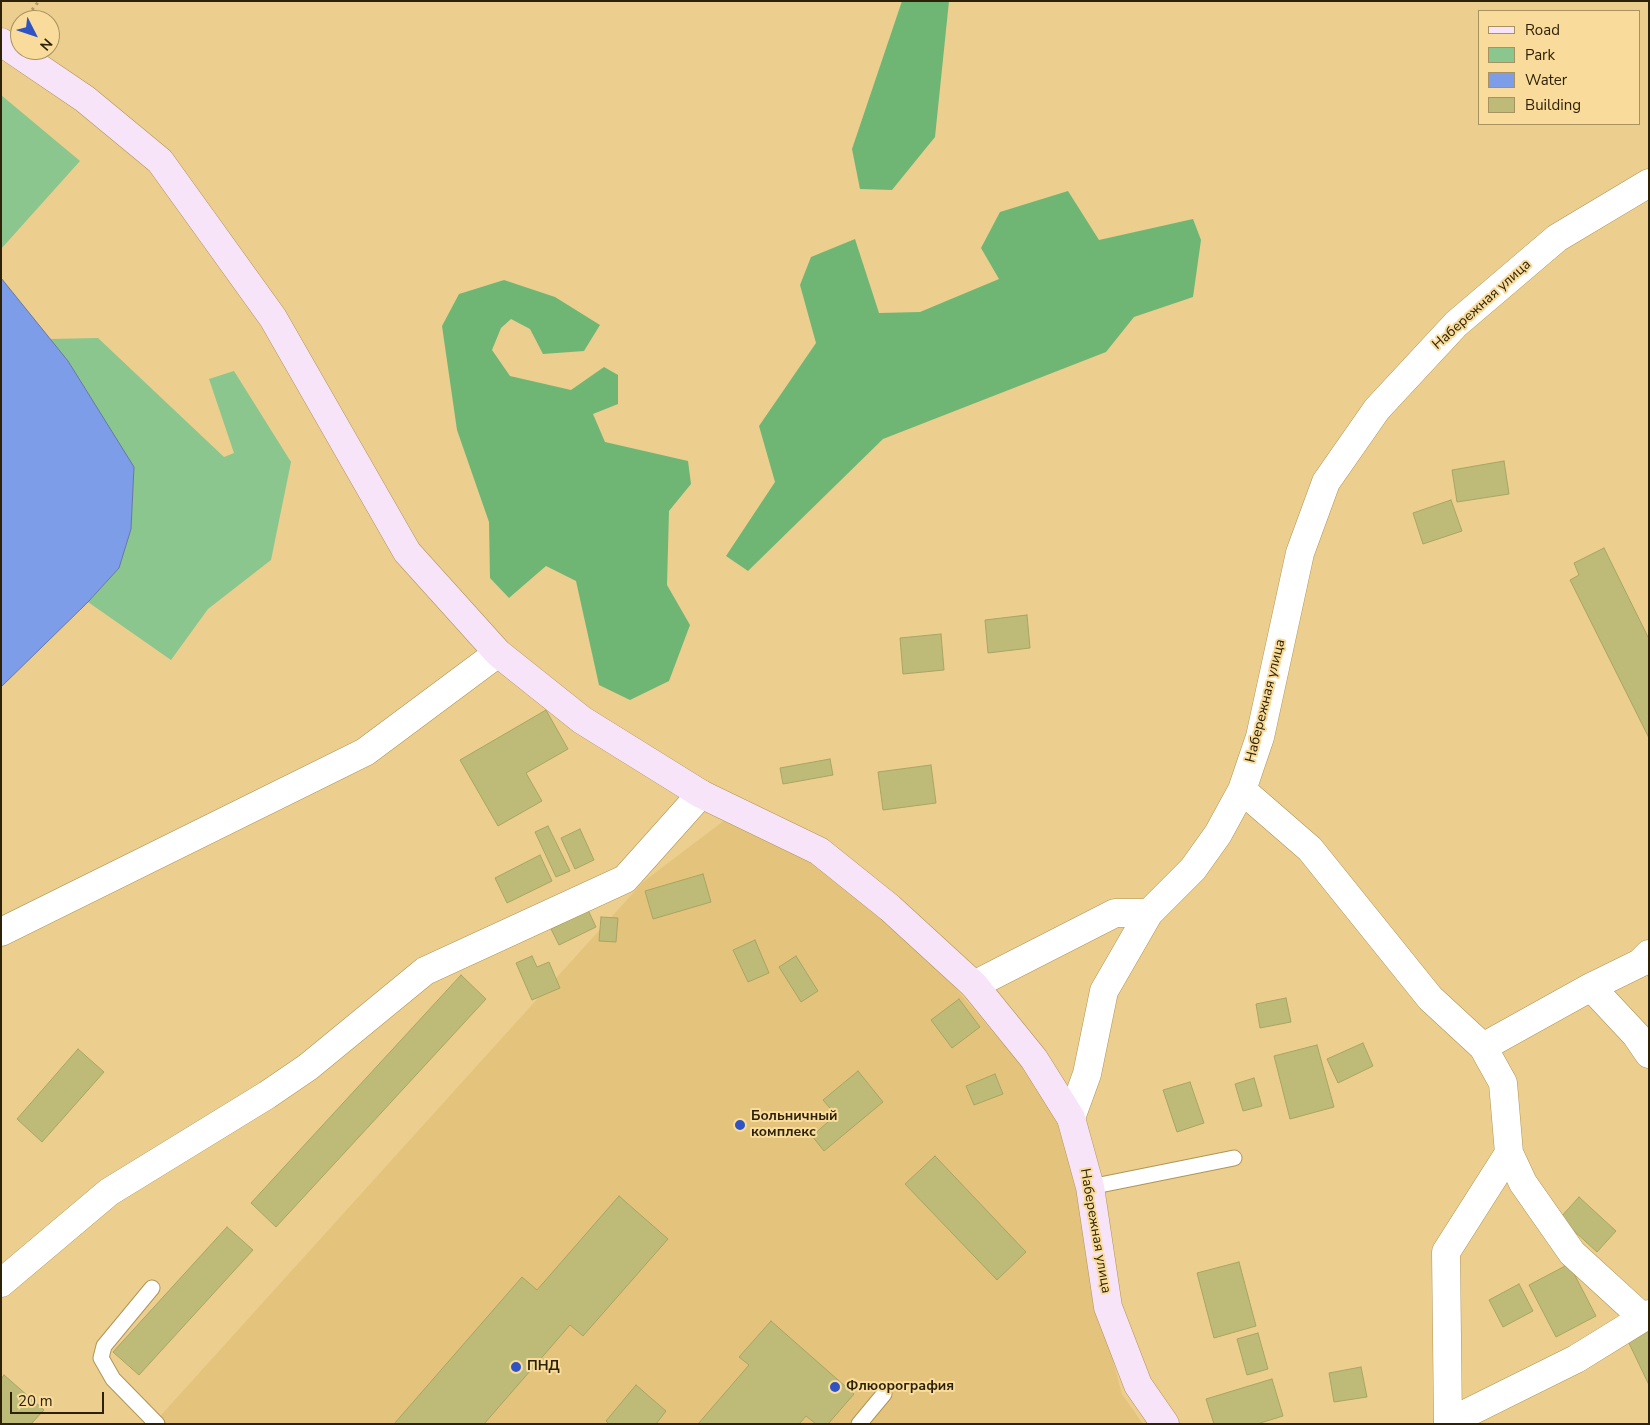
<!DOCTYPE html>
<html>
<head>
<meta charset="utf-8">
<style>
	body { margin:0 }
	#map { position:relative; width:1650px; height:1425px; overflow:hidden; background:#ecce8f; font-family:"Nunito Sans",sans-serif }
	canvas { display:block }
	.frame { position:absolute; inset:0; border:2px solid #2d2207; pointer-events:none }
	.legend { position:absolute; left:1478px; top:10px; width:162px; height:115px; box-sizing:border-box; background:#f9dc9b; border:1px solid #a79260; margin:0; padding:6px 9px; list-style:none; font-size:15px; color:#2d2207 }
	.legend li { display:flex; align-items:center; gap:10px; height:25px }
	.legend b { width:25px; border:1px solid #a79260 }
	.north { position:absolute; left:10px; top:10px; width:50px; height:50px; box-sizing:border-box; background:#f9dc9b; border:1px solid #a79260; border-radius:50%; rotate:131deg; font-size:14px; font-weight:700; line-height:20px; text-align:center; color:#2d2207 }
	.north::after { content:''; display:block; margin:auto; width:18px; height:22px; background:#2f53c3; clip-path:polygon(50% 0,100% 100%,50% 72%,0 100%) }
	.scale { position:absolute; left:10px; top:1392px; width:94px; height:22px; box-sizing:border-box; border:2px solid #2d2207; border-top:0; padding-left:6px; font-size:15px; line-height:18px; white-space:nowrap; color:#2d2207; -webkit-text-stroke:4px #f9dc9b; paint-order:stroke }
</style>
</head>
<body>
<div id="map">
<canvas width="1650" height="1425"></canvas>
<div class="frame"></div>
<ul class="legend">
<li><b style="height:6px;background:#f8e4f9"></b>Road</li>
<li><b style="height:14px;background:#8ac68e"></b>Park</li>
<li><b style="height:14px;background:#7d9de9"></b>Water</li>
<li><b style="height:14px;background:#bebb78"></b>Building</li>
</ul>
<div class="north">N</div>
<div class="scale">20 m</div>
</div>
<script>
const c = document.querySelector('canvas').getContext('2d');
c.lineJoin = 'round';
function fillPath(path, color) {
  c.fillStyle = color;
  c.fill(path, 'evenodd');
}
function shape(rows) {
  const path = new Path2D();
  for (const r of rows) {
    path.moveTo(r[0], r[1]);
    for (let i = 2; i < r.length; i += 2) path.lineTo(r[i], r[i + 1]);
  }
  return path;
}
function stroke(path, color, width, dash) {
  c.strokeStyle = color;
  c.lineWidth = width;
  c.lineCap = dash ? 'butt' : 'round';
  c.setLineDash(dash || []);
  c.stroke(path);
}
function write(font, color, halo, rows, align = 'center') {
  c.font = font + ' "Nunito Sans",sans-serif';
  c.lineWidth = 4;
  c.setLineDash([]);
  c.textBaseline = 'middle';
  c.strokeStyle = halo;
  c.fillStyle = color;
  for (const [text, x, y, turn = 0] of rows) {
    c.save();
    c.translate(x, y);
    c.rotate((+turn || 0) * Math.PI / 180);
    c.textAlign = isNaN(turn) ? turn : align;
    if (halo) c.strokeText(text, 0, 0);
    c.fillText(text, 0, 0);
    c.restore();
  }
}
const built = shape([
	[734,813,800,847,933,962,1041,1088,1075,1162,1089,1271,1122,1394,1143,1424,153,1424,643,882]
]);
const green = shape([
	[1,95,80,161,1,249],
	[98,338,224,457,234,453,209,379,234,371,291,462,271,560,208,609,171,660,88,602,119,568,131,529,134,468,68,361,50,339]
]);
const forest = shape([
	[902,1,949,1,935,137,892,190,860,189,852,149],
	[1068,191,1099,240,1193,219,1201,240,1193,297,1134,317,1106,352,883,439,748,571,726,556,775,482,759,426,816,343,800,285,811,257,855,239,879,313,920,312,999,279,981,248,1000,212],
	[504,280,555,297,600,325,584,351,543,354,530,329,511,319,501,328,492,350,510,376,571,390,604,367,618,375,618,404,593,414,605,442,688,461,691,484,669,511,667,585,690,625,669,681,630,700,599,685,576,581,546,566,509,598,490,578,489,522,457,430,442,326,459,294]
]);
const water = shape([
	[1,278,68,361,134,467,131,529,119,568,88,602,1,687,1,278]
]);
const building = shape([
	[1504,461,1509,494,1457,502,1452,470,1504,461],
	[1451,500,1462,531,1423,544,1413,513,1451,500],
	[1604,548,1649,639,1649,738,1570,580,1579,575,1574,563,1604,548],
	[1027,615,1030,648,988,653,985,620,1027,615],
	[941,634,944,670,903,674,900,638,941,634],
	[546,710,568,749,526,773,542,801,498,826,460,760,546,710],
	[830,759,833,775,783,784,780,768,830,759],
	[931,765,936,803,883,810,878,772,931,765],
	[548,826,570,871,556,877,535,832,548,826],
	[580,829,594,860,575,869,561,838,580,829],
	[540,855,552,881,507,903,495,878,540,855],
	[703,874,711,902,653,919,645,891,703,874],
	[588,910,596,927,559,945,551,929,588,910],
	[601,917,618,918,616,942,599,941,601,917],
	[755,940,769,973,748,982,733,950,755,940],
	[532,956,537,967,549,962,560,988,532,1000,516,963,532,956],
	[796,956,818,991,801,1002,779,967,796,956],
	[461,975,486,999,276,1227,251,1203,461,975],
	[1286,998,1291,1022,1260,1028,1256,1004,1286,998],
	[959,999,980,1027,952,1048,931,1020,959,999],
	[1363,1043,1373,1066,1338,1083,1327,1059,1363,1043],
	[1317,1045,1334,1107,1290,1119,1274,1056,1317,1045],
	[78,1049,104,1072,42,1142,17,1119,78,1049],
	[858,1071,883,1102,824,1151,812,1136,836,1115,823,1100,858,1071],
	[995,1074,1003,1094,974,1105,966,1086,995,1074],
	[1254,1078,1262,1106,1243,1111,1235,1084,1254,1078],
	[1190,1082,1204,1123,1177,1132,1163,1090,1190,1082],
	[935,1156,1026,1252,997,1280,905,1184,935,1156],
	[619,1196,668,1239,583,1336,570,1325,484,1424,394,1424,522,1277,537,1290,619,1196],
	[1579,1197,1616,1231,1597,1252,1560,1218,1579,1197],
	[227,1227,253,1250,139,1375,113,1352,227,1227],
	[1239,1262,1256,1326,1214,1338,1197,1273,1239,1262],
	[1569,1264,1596,1316,1556,1337,1529,1285,1569,1264],
	[1519,1284,1533,1311,1503,1327,1489,1300,1519,1284],
	[771,1321,854,1394,828,1424,816,1424,806,1416,799,1424,698,1424,749,1365,739,1357,771,1321],
	[1649,1326,1649,1385,1626,1337,1649,1326],
	[1258,1333,1268,1369,1247,1375,1237,1339,1258,1333],
	[1361,1367,1367,1397,1334,1402,1329,1373,1361,1367],
	[4,1375,44,1410,31,1424,1,1424,1,1379,4,1375],
	[1272,1379,1283,1416,1257,1424,1214,1424,1206,1399,1272,1379],
	[636,1385,666,1411,656,1424,609,1424,606,1421,636,1385]
]);
const path = shape([
	[24,20,39,1]
]);
const lane = shape([
	[1090,1187,1234,1158],
	[152,1288,104,1346,101,1358,113,1379,157,1424],
	[859,1424,884,1394]
]);
const street = shape([
	[1242,790,1310,849,1430,998,1483,1047,1591,987,1640,963,1649,954],
	[1,932,365,752,498,653],
	[974,985,1115,913,1149,913],
	[1591,987,1636,1035,1649,1054],
	[1071,1118,1087,1074,1104,991,1149,913,1193,869,1218,834,1242,790,1260,737,1300,553,1326,482,1377,409,1456,324,1557,238,1649,183],
	[1509,1153,1523,1183,1572,1253,1642,1317],
	[1,1283,109,1192,267,1095,308,1067,425,971,625,879,701,794],
	[1449,1422,1576,1359,1649,1314],
	[1448,1424,1446,1252,1509,1153,1503,1083,1483,1047]
]);
const secondary = shape([
	[1,42,85,99,160,161,273,318,407,552,498,653,582,720,701,794,819,851,890,908,974,985,1034,1059,1071,1118,1090,1187,1108,1307,1138,1385,1165,1424]
]);
const markers = [
	[740,1125,6,"#2f53c3"],
	[516,1367,6,"#2f53c3"],
	[835,1387,6,"#2f53c3"]
];
const streetNames = [
	["Набережная улица",1482,305,-42],
	["Набережная улица",1266,701,-76],
	["Набережная улица",1095,1231,80]
];
const poiNames = [
	["Больничный",751,1117],
	["комплекс",751,1133],
	["ПНД",527,1367],
	["Флюорография",846,1387]
];
fillPath(built, '#e4c47c');
fillPath(green, '#8ac68e');
fillPath(forest, '#6fb675');
fillPath(water, '#7d9de9');
stroke(water, '#6578a5', 1);
fillPath(building, '#bebb78');
stroke(building, '#a8a562', 1);
stroke(lane, '#b09556', 17);
stroke(street, '#b09556', 29);
stroke(secondary, '#b09556', 29);
stroke(path, '#b19965', 3, [2.5, 4]);
stroke(lane, '#fff', 15);
stroke(street, '#fff', 28);
stroke(secondary, '#f8e4f9', 28);
for (const [x, y, r, color] of markers) {
  const dot = new Path2D();
  dot.arc(x, y, r, 0, 2 * Math.PI);
  c.fillStyle = color;
  c.fill(dot);
  stroke(dot, '#f9dc9b', 2);
}
write('14px', '#2d2207', '#f9dc9b', streetNames);
write('bold 14px', '#2d2207', '#f9dc9b', poiNames, 'left');
</script>
</body>
</html>
